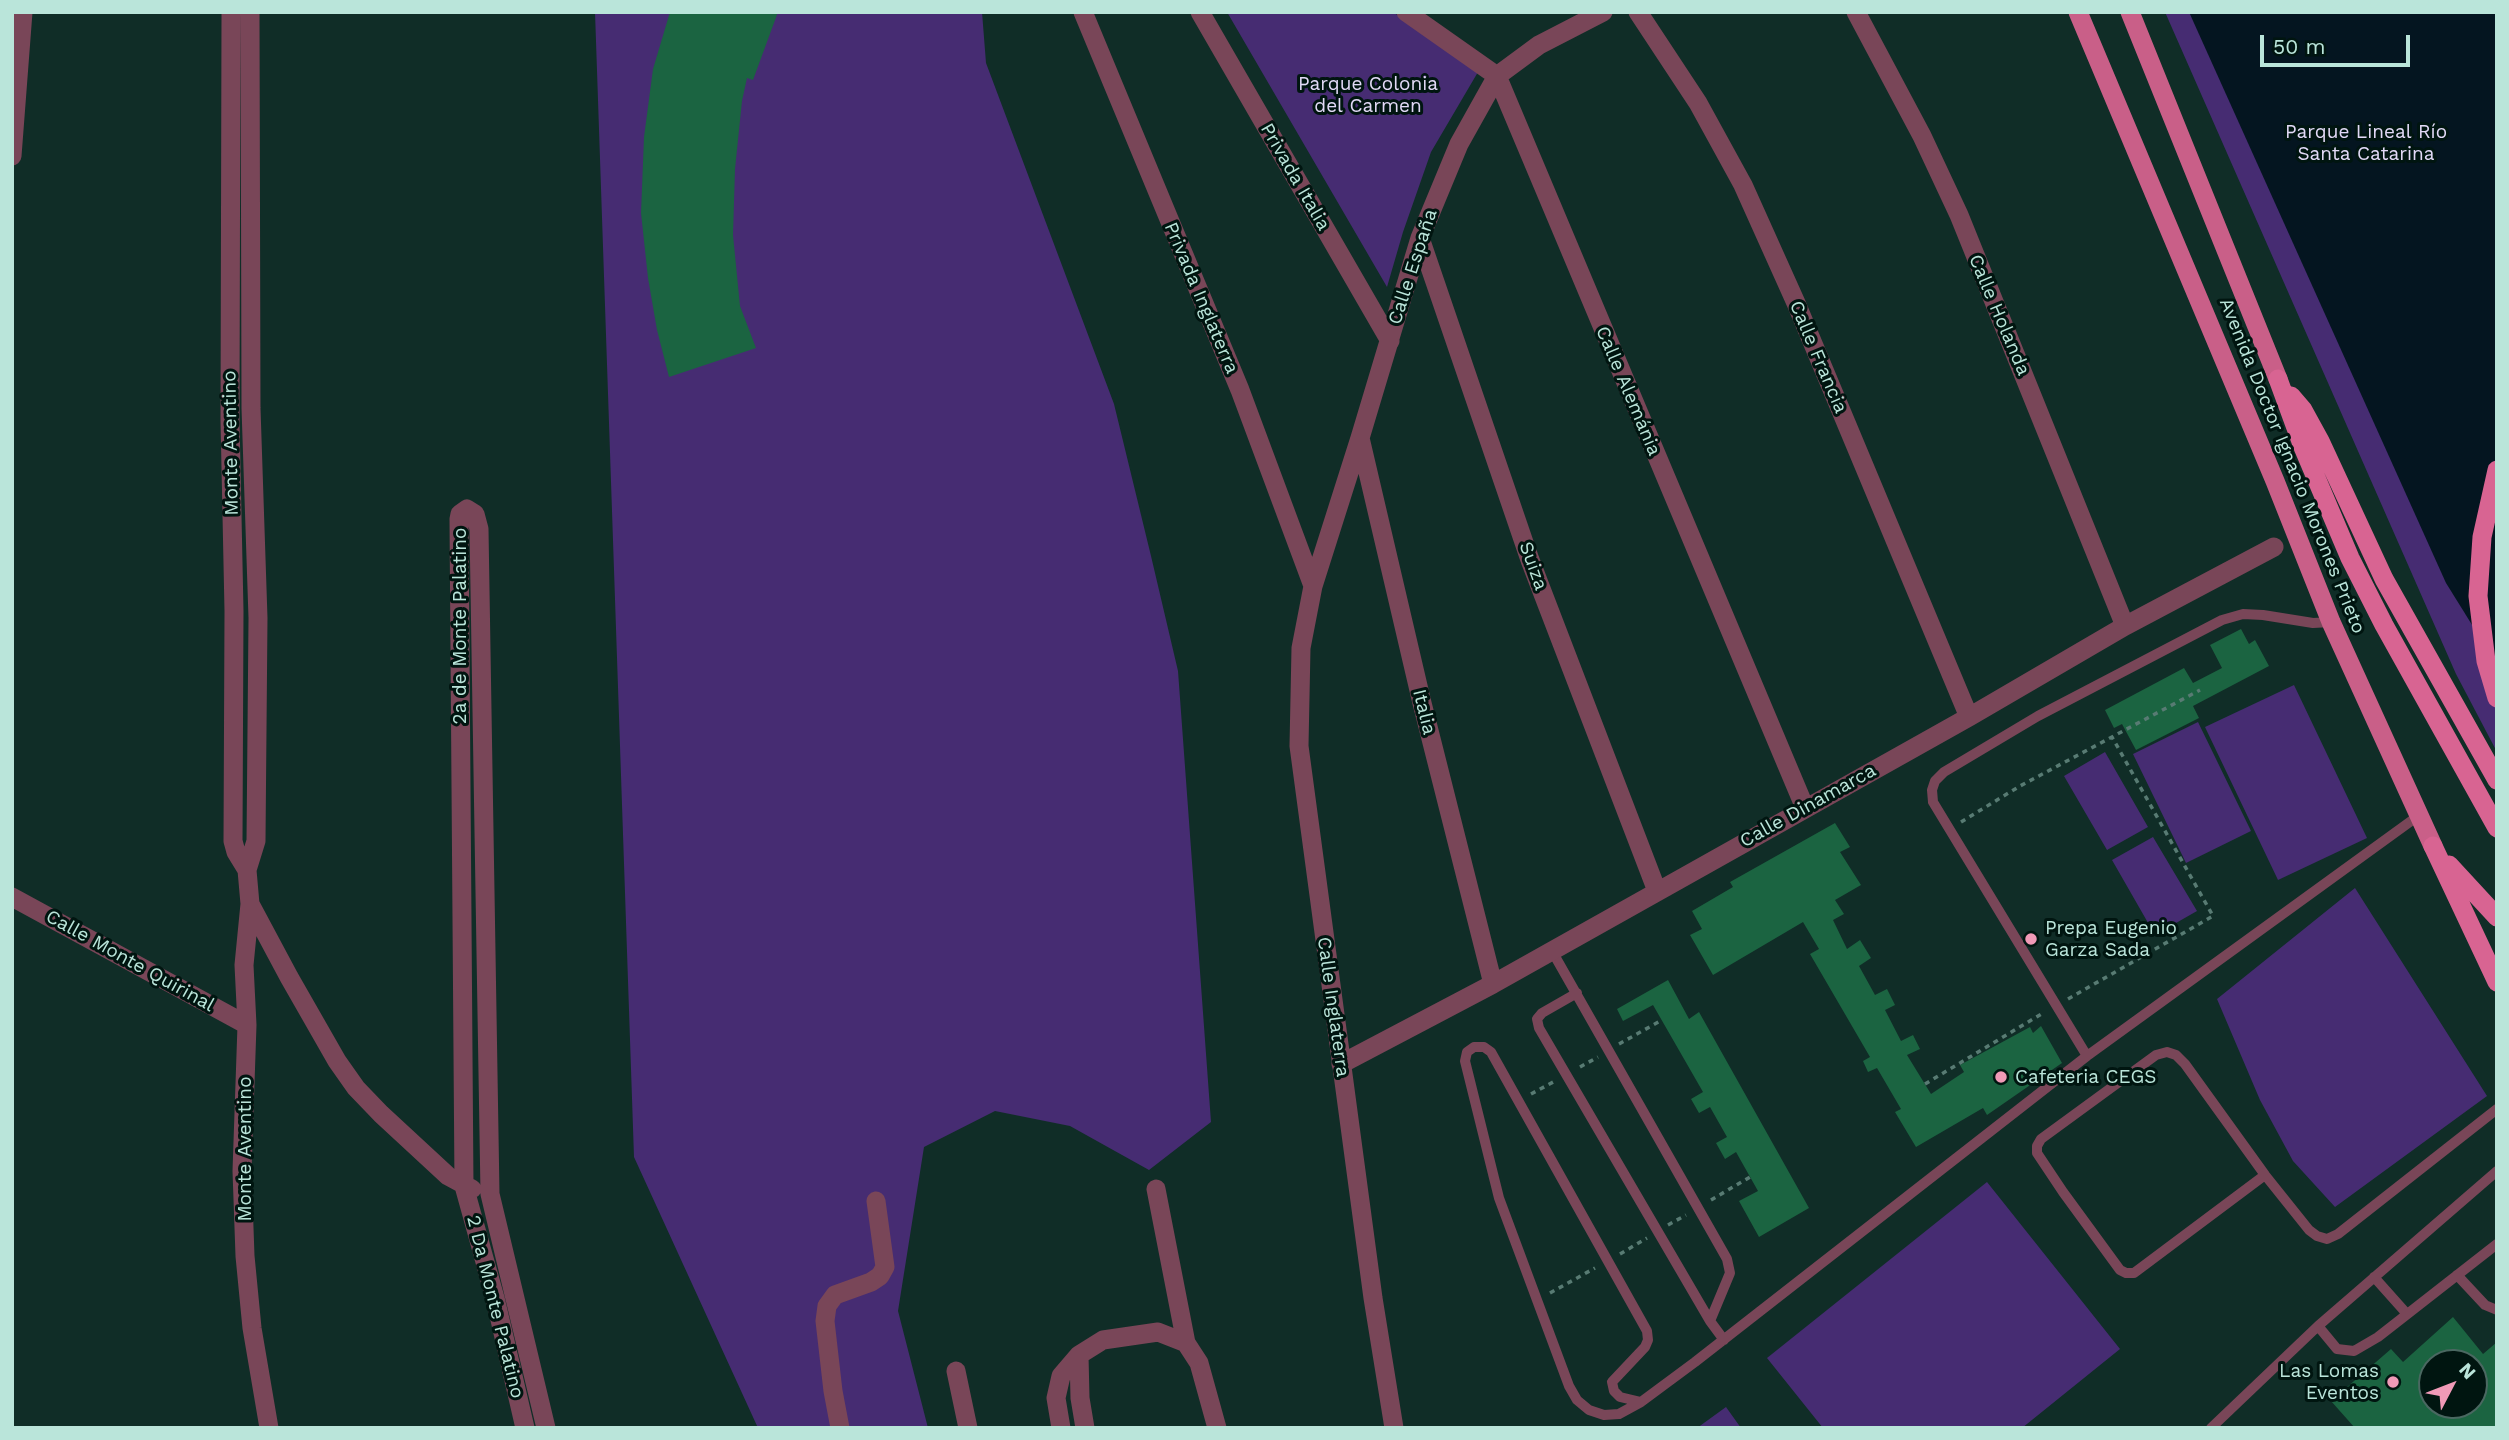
<!DOCTYPE html>
<html>
<head>
<meta charset="utf-8">
<style>
	body { margin:0 }
	#map { position:relative; width:2509px; height:1440px; overflow:hidden; background:#102d27; font-family:"Work Sans",sans-serif }
	canvas { display:block }
	.frame { position:absolute; inset:0; border:14px solid #bae5da; pointer-events:none }
	.north { position:absolute; left:2418px; top:1349px; width:70px; height:70px; box-sizing:border-box; background:#001510; border:2px solid #4a6861; border-radius:50%; rotate:48deg; font-size:19px; font-weight:700; line-height:28px; text-align:center; color:#bae5da }
	.north::after { content:''; display:block; margin:auto; width:24px; height:32px; background:#f09ab7; clip-path:polygon(50% 0,100% 100%,50% 72%,0 100%) }
	.scale { position:absolute; left:2260px; top:35px; width:150px; height:32px; box-sizing:border-box; border:4px solid #bae5da; border-top:0; padding-left:9px; font-size:21px; line-height:24px; white-space:nowrap; color:#bae5da; -webkit-text-stroke:5px #001510; paint-order:stroke }
</style>
</head>
<body>
<div id="map">
<canvas width="2509" height="1440"></canvas>
<div class="frame"></div>
<div class="north">N</div>
<div class="scale">50 m</div>
</div>
<script>
const c = document.querySelector('canvas').getContext('2d');
c.lineJoin = 'round';
function fillPath(path, color) {
  c.fillStyle = color;
  c.fill(path, 'evenodd');
}
function shape(rows) {
  const path = new Path2D();
  for (const r of rows) {
    path.moveTo(r[0], r[1]);
    for (let i = 2; i < r.length; i += 2) path.lineTo(r[i], r[i + 1]);
  }
  return path;
}
function stroke(path, color, width, dash) {
  c.strokeStyle = color;
  c.lineWidth = width;
  c.lineCap = dash ? 'butt' : 'round';
  c.setLineDash(dash || []);
  c.stroke(path);
}
function write(font, color, halo, rows, align = 'center') {
  c.font = font + ' "Work Sans",sans-serif';
  c.lineWidth = 6;
  c.setLineDash([]);
  c.textBaseline = 'middle';
  c.strokeStyle = halo;
  c.fillStyle = color;
  for (const [text, x, y, turn = 0] of rows) {
    c.save();
    c.translate(x, y);
    c.rotate((+turn || 0) * Math.PI / 180);
    c.textAlign = isNaN(turn) ? turn : align;
    if (halo) c.strokeText(text, 0, 0);
    c.fillText(text, 0, 0);
    c.restore();
  }
}
const green = shape([
	[595,12,982,12,986,63,1114,404,1151,556,1178,671,1211,1122,1149,1170,1070,1126,995,1111,924,1147,898,1311,928,1428,758,1428,634,1157],
	[1227,12,1393,12,1478,72,1431,152,1403,232,1387,287],
	[2165,12,2497,12,2497,752,2456,674],
	[2294,685,2367,838,2278,880,2205,727],
	[2198,722,2251,831,2186,863,2133,754],
	[2105,752,2148,827,2107,850,2064,776],
	[2153,837,2197,911,2155,935,2112,860],
	[2355,888,2487,1096,2335,1207,2293,1161,2260,1100,2217,999],
	[1987,1182,2120,1349,2022,1428,1823,1428,1767,1358],
	[1726,1407,1741,1428,1697,1428]
]);
const water = shape([
	[2189,12,2497,12,2497,665,2446,583]
]);
const building = shape([
	[670,12,778,12,753,80,747,78,742,101,735,169,733,235,740,306,756,348,669,377,657,330,648,278,641,213,644,137,653,69],
	[2241,629,2249,644,2255,640,2269,666,2193,706,2199,718,2136,750,2122,724,2114,728,2105,710,2184,668,2193,683,2222,668,2210,645],
	[1835,823,1850,847,1840,852,1861,885,1835,900,1844,914,1833,920,1847,949,1860,940,1871,958,1859,966,1875,995,1887,989,1895,1005,1885,1010,1901,1041,1913,1035,1920,1049,1907,1055,1931,1094,1964,1072,1960,1065,2030,1027,2033,1033,2041,1026,2062,1063,1987,1115,1983,1108,1916,1147,1895,1112,1901,1109,1877,1068,1868,1072,1863,1061,1870,1057,1810,954,1819,949,1803,922,1713,975,1690,935,1702,929,1692,911,1733,887,1730,882],
	[1668,980,1689,1019,1699,1012,1809,1208,1759,1237,1739,1201,1758,1191,1736,1152,1725,1159,1716,1143,1727,1137,1710,1107,1699,1113,1691,1099,1703,1092,1653,1005,1623,1021,1617,1009],
	[2453,1317,2483,1354,2497,1342,2497,1428,2355,1428,2331,1401,2391,1349,2403,1362],
	[2432,1363,2474,1363,2474,1405,2432,1405]
]);
const path = shape([
	[1961,822,2020,786,2200,690],
	[2068,999,2213,916,2112,737],
	[1619,1044,1662,1020],
	[1580,1067,1598,1057],
	[1925,1084,2043,1013],
	[1531,1094,1555,1081],
	[1711,1200,1750,1177],
	[1668,1225,1686,1215],
	[1620,1254,1647,1238],
	[1550,1293,1595,1268]
]);
const service = shape([
	[1552,951,1727,1259,1730,1273,1710,1321],
	[1577,993,1542,1013,1537,1019,1539,1028,1710,1321,1724,1340],
	[2087,1056,1933,802,1932,790,1935,781,1944,772,2038,716,2222,620,2243,614,2263,615,2313,623,2331,622],
	[2265,1175,2134,1273,2126,1273,2120,1270,2063,1192,2037,1153,2037,1146,2041,1139,2156,1055,2167,1052,2176,1055,2185,1064,2265,1175,2309,1230,2317,1236,2327,1239,2338,1234,2497,1109],
	[2457,1275,2485,1305,2497,1310],
	[2374,1277,2407,1314],
	[2318,1326,2337,1349,2354,1351,2378,1337,2497,1244],
	[1641,1402,1620,1397,1614,1391,1612,1382,1645,1347,1648,1340,1647,1331,1491,1052,1484,1047,1474,1047,1467,1052,1465,1061,1499,1198,1569,1386,1577,1400,1589,1410,1604,1415,1619,1414,1641,1402,1695,1362,2087,1056,2418,816],
	[2211,1428,2318,1326,2497,1171]
]);
const minor = shape([
	[231,12,230,420,234,611,233,841,236,852,247,870,250,904,244,965,247,1025,242,1171,245,1256,252,1328,269,1428],
	[1083,12,1240,390,1313,586],
	[1200,12,1390,341],
	[1406,12,1497,76,1805,808],
	[1638,12,1698,103,1743,185,1796,303,1969,717],
	[1856,12,1922,136,1959,215,2125,626],
	[12,156,23,12],
	[1420,238,1530,560,1657,891],
	[1360,438,1422,703,1493,984],
	[247,870,256,841,258,618,251,408,250,12],
	[12,897,247,1025],
	[250,904,289,977,337,1061,356,1088,381,1114,448,1176,472,1189],
	[1341,1064,1493,984,1969,717,2125,626,2274,547],
	[1156,1189,1186,1343],
	[956,1371,968,1428],
	[525,1428,495,1298,464,1186,459,519,460,514,467,509,475,514,479,529,490,1194,546,1428],
	[840,1428,833,1391,825,1321,827,1306,835,1295,871,1282,880,1276,885,1267,876,1201],
	[1061,1428,1056,1398,1061,1376,1079,1355],
	[1085,1428,1080,1398,1079,1355,1103,1340,1158,1332,1186,1343,1199,1363,1217,1428],
	[1394,1428,1373,1298,1299,746,1301,648,1313,586,1360,438,1420,238,1459,144,1497,76,1539,45,1603,12]
]);
const primary = shape([
	[2078,12,2275,481,2331,622,2433,846],
	[2130,12,2278,379]
]);
const trunk = shape([
	[2278,379,2303,447,2350,558,2384,625,2497,828],
	[2291,396,2303,410,2320,441,2384,579,2497,780],
	[2497,470,2482,537,2478,596,2486,661,2497,698],
	[2433,846,2497,982],
	[2449,865,2497,917]
]);
const markers = [
	[2031,939,7,"#f09ab7"],
	[2001,1077,7,"#f09ab7"],
	[2393,1382,7,"#f09ab7"]
];
const parkNames = [
	["Parque Colonia",1368,84],
	["del Carmen",1368,106],
	["Parque Lineal Río",2366,132],
	["Santa Catarina",2366,154]
];
const streetNames = [
	["Privada Italia",1295,177,60],
	["Calle España",1413,267,-72],
	["Privada Inglaterra",1201,298,67],
	["Calle Holanda",1999,315,67],
	["Calle Francia",1818,357,67],
	["Calle Alemánia",1628,391,67],
	["Monte Aventino",231,443,-91],
	["Avenida Doctor Ignacio Morones Prieto",2292,466,68],
	["Suiza",1533,566,70],
	["2a de Monte Palatino",460,626,-90],
	["Italia",1424,712,76],
	["Calle Dinamarca",1808,806,-29],
	["Calle Monte Quirinal",130,961,29],
	["Calle Inglaterra",1333,1007,82],
	["Monte Aventino",245,1149,-90],
	["2 Da Monte Palatino",495,1307,76]
];
const poiNames = [
	["Prepa Eugenio",2045,928],
	["Garza Sada",2045,950],
	["Cafeteria CEGS",2015,1077],
	["Las Lomas",2379,1371,"right"],
	["Eventos",2379,1393,"right"]
];
fillPath(green, '#462c72');
fillPath(water, '#041520');
fillPath(building, '#1b6441');
stroke(path, '#587b73', 3.5, [5, 5]);
stroke(service, '#794658', 10);
stroke(minor, '#794658', 19);
stroke(primary, '#c95f88', 19);
stroke(trunk, '#d86492', 19);
for (const [x, y, r, color] of markers) {
  const dot = new Path2D();
  dot.arc(x, y, r, 0, 2 * Math.PI);
  c.fillStyle = color;
  c.fill(dot);
  stroke(dot, '#001510', 2.5);
}
write('19px', '#e2daf7', '#001510', parkNames);
write('19px', '#bae5da', '#001510', streetNames);
write('19px', '#bae5da', '#001510', poiNames, 'left');
</script>
</body>
</html>
